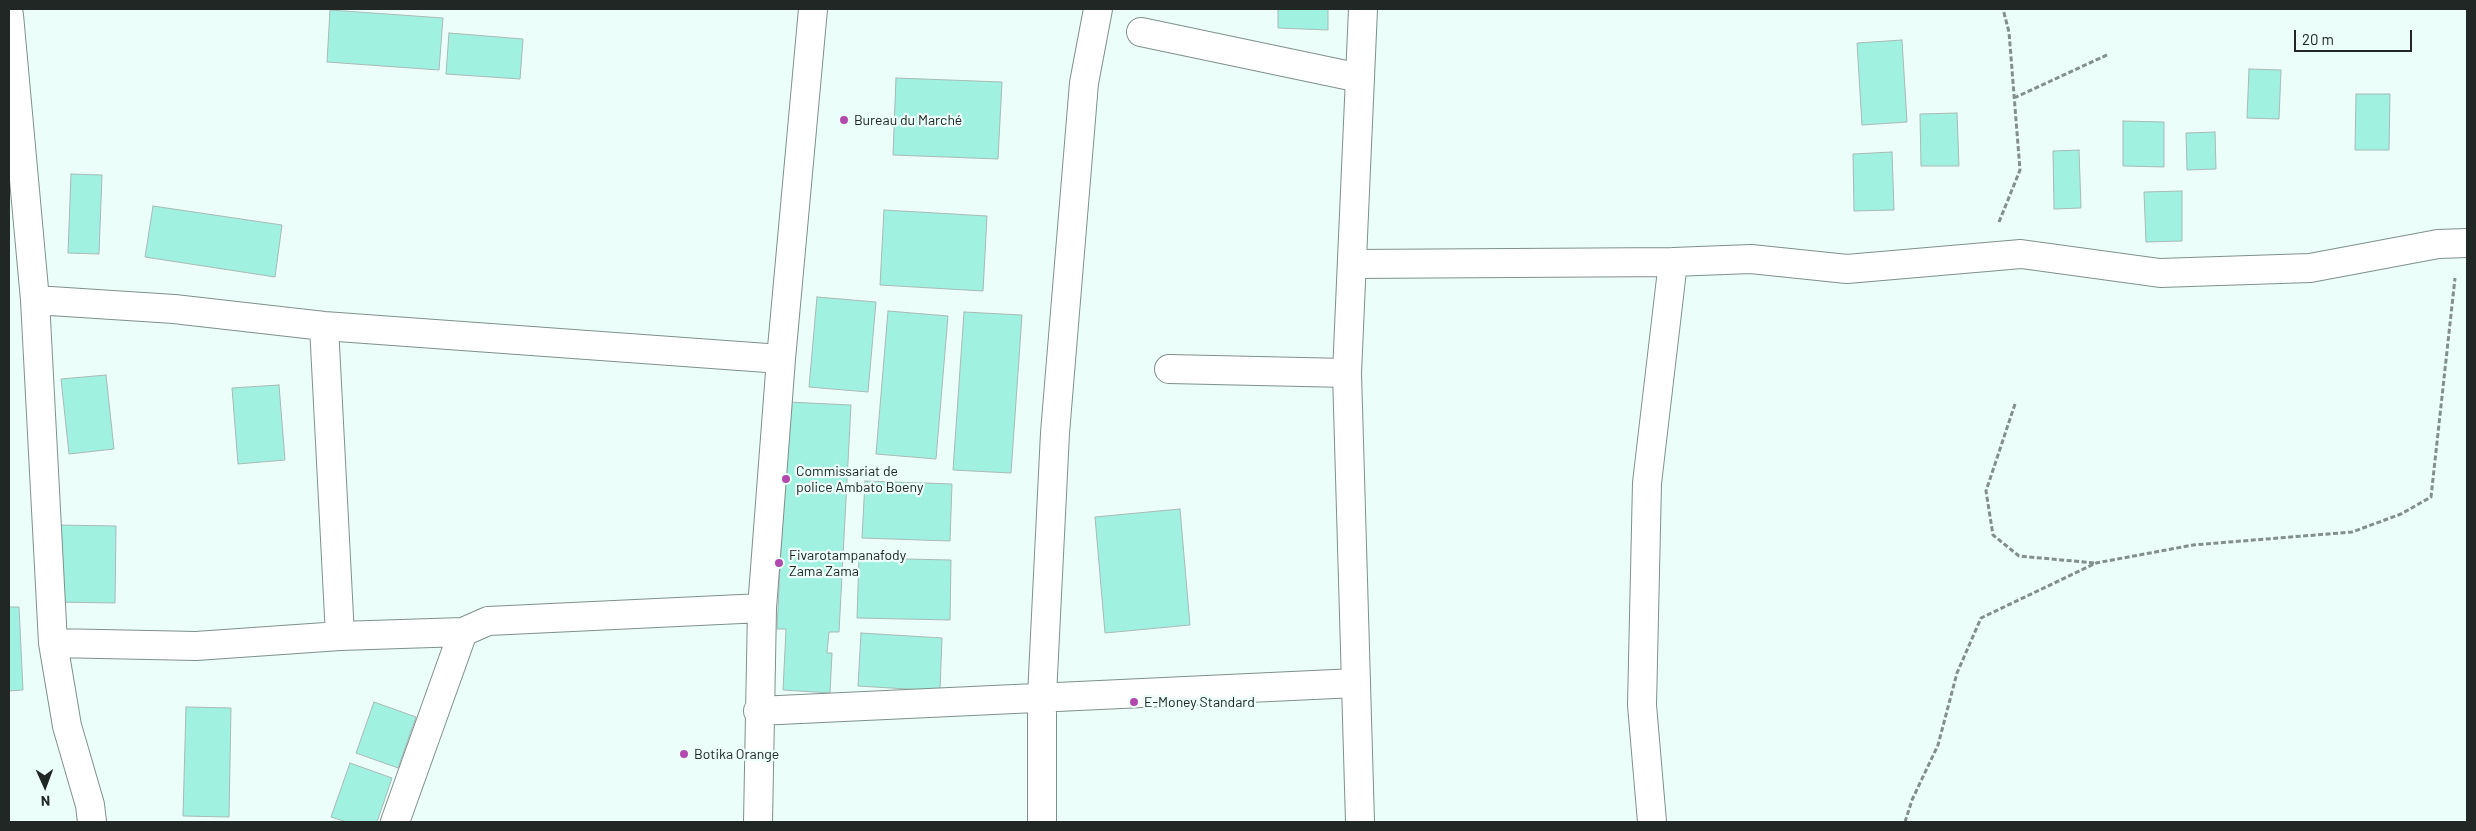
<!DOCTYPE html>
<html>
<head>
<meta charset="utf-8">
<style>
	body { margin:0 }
	#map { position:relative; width:2476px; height:831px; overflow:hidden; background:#ecfefa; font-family:Barlow,sans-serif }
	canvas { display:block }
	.frame { position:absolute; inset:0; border:10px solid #202725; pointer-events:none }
	.north { position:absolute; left:20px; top:761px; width:50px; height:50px; -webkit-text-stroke:4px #ecfefa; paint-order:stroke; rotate:178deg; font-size:14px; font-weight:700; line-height:20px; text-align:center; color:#202725 }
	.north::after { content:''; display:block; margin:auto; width:18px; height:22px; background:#202725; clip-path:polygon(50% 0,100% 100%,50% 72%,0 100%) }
	.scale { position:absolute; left:2294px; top:30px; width:118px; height:22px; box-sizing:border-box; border:2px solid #202725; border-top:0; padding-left:6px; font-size:15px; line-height:18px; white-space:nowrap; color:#202725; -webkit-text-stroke:4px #ecfefa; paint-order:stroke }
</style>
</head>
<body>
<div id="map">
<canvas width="2476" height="831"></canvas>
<div class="frame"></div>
<div class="north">N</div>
<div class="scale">20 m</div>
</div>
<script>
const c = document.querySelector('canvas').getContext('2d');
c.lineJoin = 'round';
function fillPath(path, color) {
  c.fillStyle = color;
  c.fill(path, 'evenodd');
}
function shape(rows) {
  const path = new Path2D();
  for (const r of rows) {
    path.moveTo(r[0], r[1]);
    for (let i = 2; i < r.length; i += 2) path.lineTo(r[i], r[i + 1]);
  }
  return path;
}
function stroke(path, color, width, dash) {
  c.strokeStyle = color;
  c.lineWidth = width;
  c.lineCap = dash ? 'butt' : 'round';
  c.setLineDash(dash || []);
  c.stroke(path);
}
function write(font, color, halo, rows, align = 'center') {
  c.font = font + ' Barlow,sans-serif';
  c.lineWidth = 4.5;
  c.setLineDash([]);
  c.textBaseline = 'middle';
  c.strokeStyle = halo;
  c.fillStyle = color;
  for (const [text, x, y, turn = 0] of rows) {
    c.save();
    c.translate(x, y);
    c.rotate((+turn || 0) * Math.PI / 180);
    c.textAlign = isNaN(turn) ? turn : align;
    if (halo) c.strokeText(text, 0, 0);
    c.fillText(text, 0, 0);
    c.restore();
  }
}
const building = shape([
	[1278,9,1328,9,1328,30,1278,28,1278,9],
	[330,10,443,18,439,70,327,62,330,10],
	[449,33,523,39,520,79,446,74,449,33],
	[1902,40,1907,122,1862,125,1857,43,1902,40],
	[2249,69,2281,70,2279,119,2247,118,2249,69],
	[896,78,1002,82,998,159,893,155,896,78],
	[2356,94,2390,94,2389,150,2355,150,2356,94],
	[1957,113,1959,166,1921,166,1920,114,1957,113],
	[2123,121,2164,122,2164,167,2123,166,2123,121],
	[2215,132,2216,169,2187,170,2186,133,2215,132],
	[2079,150,2081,208,2054,209,2053,151,2079,150],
	[1892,152,1894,210,1854,211,1853,154,1892,152],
	[71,174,102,175,99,254,68,253,71,174],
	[2182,191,2182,241,2146,242,2144,192,2182,191],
	[153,206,282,225,275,277,145,257,153,206],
	[884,210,987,216,983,291,880,285,884,210],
	[817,297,876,302,868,392,809,387,817,297],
	[888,311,948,316,936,459,876,454,888,311],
	[964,312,1022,315,1011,473,953,470,964,312],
	[106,375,114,449,69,454,61,379,106,375],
	[279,385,285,460,238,464,232,388,279,385],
	[788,402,851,405,839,632,829,632,827,653,832,653,830,693,783,690,786,629,777,629,788,402],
	[865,481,952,484,950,541,862,538,865,481],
	[1180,509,1190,625,1105,633,1095,517,1180,509],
	[58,525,116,526,115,603,57,602,58,525],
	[859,558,951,560,950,620,857,618,859,558],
	[9,607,19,607,23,690,9,691,9,607],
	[861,633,942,638,940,691,858,686,861,633],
	[374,702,416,717,398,768,356,753,374,702],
	[186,707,231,708,229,817,183,816,186,707],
	[350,763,392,778,377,822,347,822,331,817,350,763]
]);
const path = shape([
	[2014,98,2109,54],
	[1999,222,2020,170,2009,32,2003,9],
	[2015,404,1986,491,1993,535,2019,556,2095,563],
	[1905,822,1912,800,1938,745,1957,673,1981,618,2096,563,2193,545,2352,532,2401,514,2431,497,2455,278]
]);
const street = shape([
	[9,15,35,300,53,643,67,726,90,805,92,822],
	[1141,32,1360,78],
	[1673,262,1751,259,1847,269,2021,254,2160,273,2310,268,2438,244,2467,243],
	[1353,264,1673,262,1647,483,1642,705,1652,822],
	[35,300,174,309,324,326,781,359],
	[324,326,340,636],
	[1169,369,1347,373],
	[53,643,196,646,340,636,463,632],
	[758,711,1356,683],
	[395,822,463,632,488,621,762,608],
	[758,822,762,608,781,359,813,9],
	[1042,822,1042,696,1055,433,1084,83,1098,9]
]);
const secondary = shape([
	[1360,822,1347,373,1363,9]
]);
const markers = [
	[844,120,5,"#b24aae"],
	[786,479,5,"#b24aae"],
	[779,563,5,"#b24aae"],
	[1134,702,5,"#b24aae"],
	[684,754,5,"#b24aae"]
];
const poiNames = [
	["Bureau du Marché",854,120],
	["Commissariat de",796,471],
	["police Ambato Boeny",796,487],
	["Fivarotampanafody",789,555],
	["Zama Zama",789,571],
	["E-Money Standard",1144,702],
	["Botika Orange",694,754]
];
fillPath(building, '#a1f1e0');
stroke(building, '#a8bab6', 1);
stroke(street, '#7f908b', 30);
stroke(secondary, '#7f908b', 30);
stroke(path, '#838f8c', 3, [5, 2.5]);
stroke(street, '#fff', 28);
stroke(secondary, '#fff', 28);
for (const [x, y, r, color] of markers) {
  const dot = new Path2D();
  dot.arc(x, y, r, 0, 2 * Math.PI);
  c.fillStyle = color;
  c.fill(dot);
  stroke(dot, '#ecfefa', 2);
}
write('14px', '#202725', '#ecfefa', poiNames, 'left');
</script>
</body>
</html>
